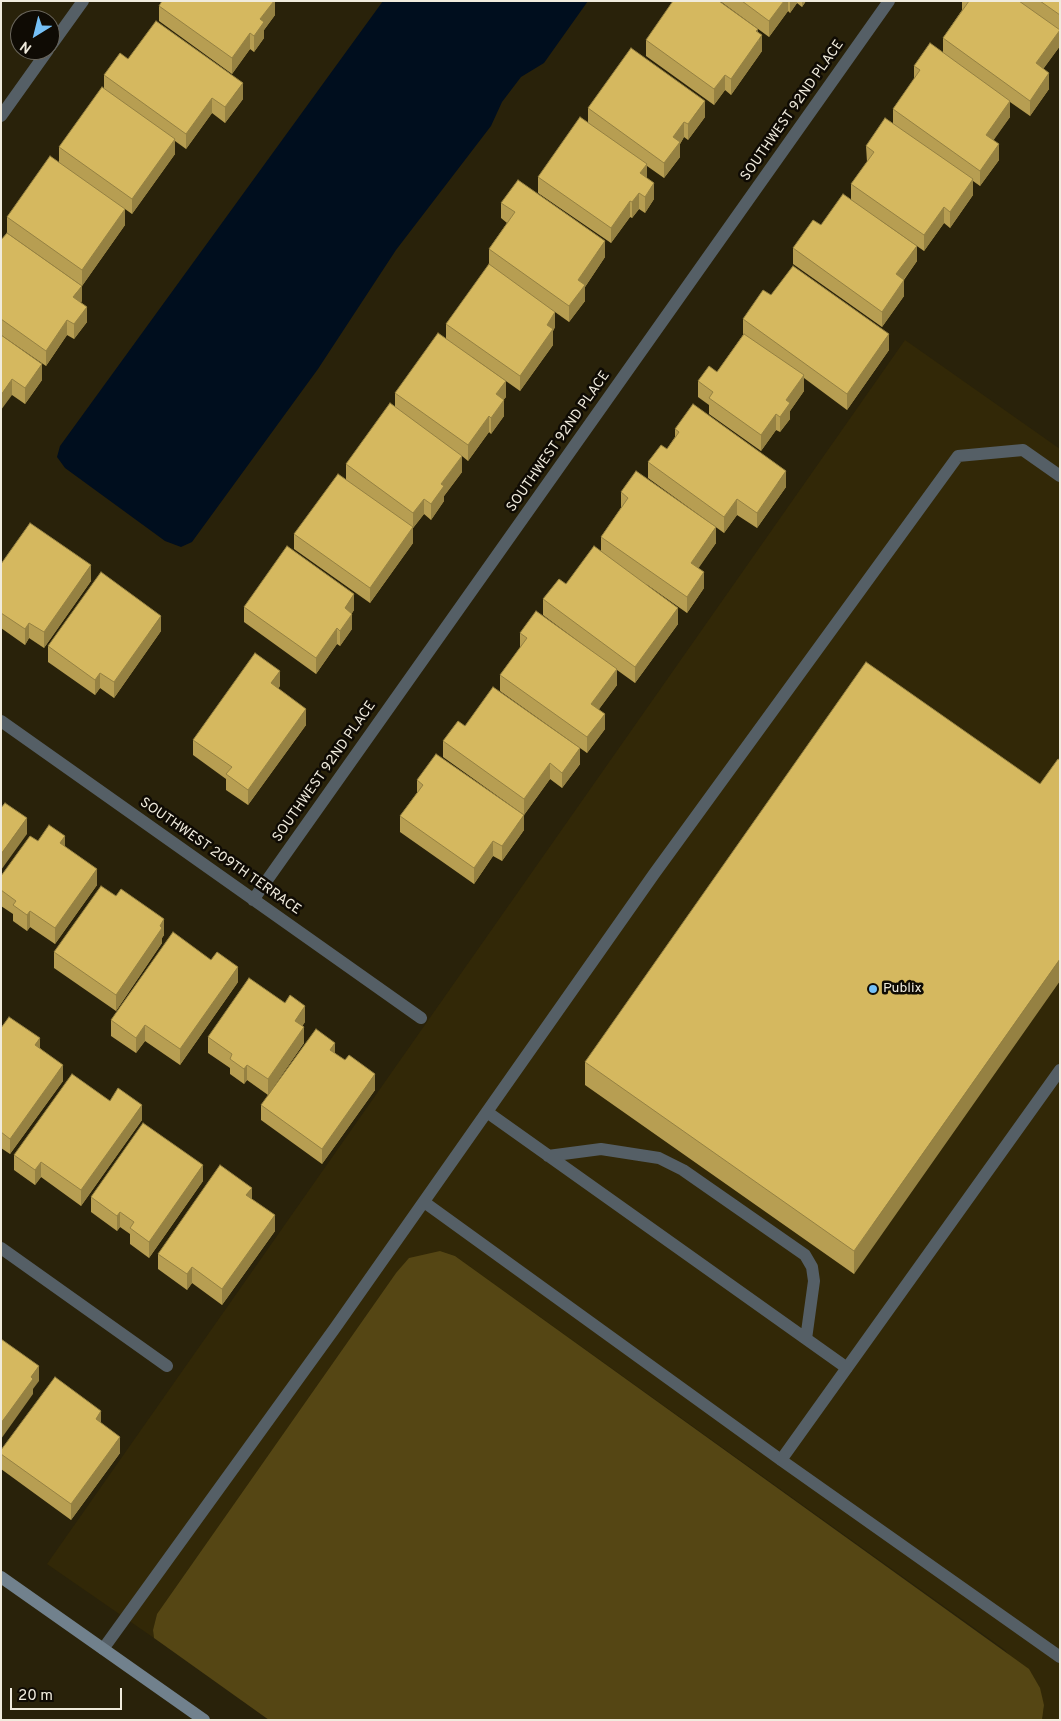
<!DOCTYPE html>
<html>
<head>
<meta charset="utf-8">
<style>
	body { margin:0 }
	#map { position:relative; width:1061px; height:1721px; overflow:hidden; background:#29220a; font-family:Overpass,sans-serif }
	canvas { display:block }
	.frame { position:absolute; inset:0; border:2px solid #f0ebdd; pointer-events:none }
	.north { position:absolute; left:10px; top:10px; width:50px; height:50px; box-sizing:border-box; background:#0f0b04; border:1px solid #69655b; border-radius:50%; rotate:216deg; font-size:14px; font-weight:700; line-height:20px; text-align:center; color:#f0ebdd }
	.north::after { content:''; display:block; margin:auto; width:18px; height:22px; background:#75c0f6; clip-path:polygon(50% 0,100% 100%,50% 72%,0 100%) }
	.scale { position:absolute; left:10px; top:1688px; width:112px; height:22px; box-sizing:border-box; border:2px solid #f0ebdd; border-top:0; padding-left:6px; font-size:15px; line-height:18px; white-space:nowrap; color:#f0ebdd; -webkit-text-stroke:4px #0f0b04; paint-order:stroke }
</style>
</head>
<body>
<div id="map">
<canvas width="1061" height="1721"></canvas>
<div class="frame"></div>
<div class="north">N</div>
<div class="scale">20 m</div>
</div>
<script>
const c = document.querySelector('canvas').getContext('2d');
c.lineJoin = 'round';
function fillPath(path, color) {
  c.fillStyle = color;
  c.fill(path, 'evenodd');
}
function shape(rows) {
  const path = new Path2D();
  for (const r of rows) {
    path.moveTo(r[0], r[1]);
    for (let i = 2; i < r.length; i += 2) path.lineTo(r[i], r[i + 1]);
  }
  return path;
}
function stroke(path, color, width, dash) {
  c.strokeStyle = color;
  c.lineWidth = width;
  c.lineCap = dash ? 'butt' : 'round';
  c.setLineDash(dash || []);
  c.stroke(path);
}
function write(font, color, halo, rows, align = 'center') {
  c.font = font + ' Overpass,sans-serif';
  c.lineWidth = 5;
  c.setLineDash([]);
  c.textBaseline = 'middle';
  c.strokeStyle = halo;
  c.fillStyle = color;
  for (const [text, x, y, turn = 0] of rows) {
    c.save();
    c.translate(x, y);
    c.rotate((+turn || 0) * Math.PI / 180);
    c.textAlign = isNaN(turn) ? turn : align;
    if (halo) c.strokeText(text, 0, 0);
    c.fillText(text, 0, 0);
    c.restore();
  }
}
const built = shape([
	[905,340,1060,449,1060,1720,1042,1720,1044,1705,1005,1650,455,1256,440,1251,396,1273,157,1614,153,1630,154,1638,47,1564]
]);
const green = shape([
	[440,1251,455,1256,1029,1669,1040,1688,1044,1705,1042,1720,269,1720,154,1638,153,1630,157,1614,396,1273,409,1258]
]);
const water = shape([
	[383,1,588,1,544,63,521,77,502,102,491,126,396,250,318,369,192,542,181,547,165,541,65,468,57,457,60,446]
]);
const lane = shape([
	[487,1112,847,1368],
	[548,1156,601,1149,659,1158,683,1170,805,1255,812,1267,814,1281,806,1339],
	[424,1202,781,1460,1060,1657],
	[781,1460,1060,1070],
	[103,1649,335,1328,654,874,958,456,1023,450,1060,476]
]);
const street = shape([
	[50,47,83,1],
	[1,116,48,50],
	[1,721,421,1018],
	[253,900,889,1],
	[1,1248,167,1366]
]);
const secondary = shape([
	[1,1577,204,1720]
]);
const wall = shape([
	[275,1,275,15,264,30,264,38,254,52,250,49,232,74,159,21,159,6],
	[720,1,806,1,802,7,797,3,790,13,788,11,769,37],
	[962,1,1060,1,1060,46,1043,69,1049,89,1030,116,1010,102,1010,117,993,140,999,160,980,186,973,181,973,195,950,228,944,223,924,251,880,220,917,261,904,280,904,296,882,327,793,264,793,248,851,200,851,184,867,162,866,146,893,123,893,109,914,79,914,66,943,53,943,38,962,10],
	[758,32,762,51,731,95,725,90,714,105,646,56,646,40],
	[128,59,243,99,225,123,212,113,186,149,175,141,175,154,132,214,125,209,125,225,82,286,7,233,7,217,59,162,59,147,104,88,104,75],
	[588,108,705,117,688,140,684,137,680,144,680,157,664,178,647,166,647,178,654,199,645,213,639,209,632,218,630,217,611,243,538,193,538,177,588,122],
	[501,203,605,257,585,287,585,301,569,322,555,312,555,327,553,331,553,345,520,391,472,357,506,397,503,400,504,416,491,434,489,432,468,461,462,456,462,472,444,496,444,501,431,520,424,514,413,528,413,543,370,603,294,549,294,534,346,479,346,464,395,407,395,393,446,339,446,324,489,265,489,249,507,223,501,218],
	[1,240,82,301,81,302,87,322,74,339,67,335,46,366,1,335],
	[771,295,889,350,847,410,804,378,804,391,790,411,790,419,780,432,776,430,761,451,709,414,709,405,698,397,698,381,717,372,743,335,743,319],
	[1,335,42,380,25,404,12,395],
	[675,429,786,487,757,528,737,515,724,533,648,478,648,462,667,449,675,437],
	[621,492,716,543,698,568,704,588,687,613,646,584,678,624,635,683,617,670,617,685,599,709,605,729,587,753,500,691,500,675,520,648,520,633,594,653,543,615,543,599,566,584,601,551,601,537,621,508],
	[1,564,91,581,44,648,29,638,25,645,1,628],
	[244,607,354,610,352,613,352,629,340,646,337,644,316,674,244,622],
	[161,631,114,698,100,688,95,695,48,662,48,646],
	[280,686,278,689,306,725,248,805,226,790,226,779,193,755,193,740],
	[465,726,580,764,562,788,550,779,524,815,443,757,443,741],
	[417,780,524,830,502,861,493,856,474,884,400,832,400,816,417,793],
	[1040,784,854,1274,585,1085,585,1062],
	[38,841,65,847,97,885,55,944,30,927,27,931,13,921,13,914,1,906,1,876],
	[116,896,164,935,162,938,162,943,116,1011,54,968,54,952],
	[238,982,180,1065,145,1041,136,1053,111,1036,111,1020],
	[305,1022,302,1026,304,1043,268,1095,247,1080,244,1084,230,1074,230,1068,208,1053,208,1037],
	[1,1028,40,1048,63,1081,10,1154,1,1148],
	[335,1053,375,1090,322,1164,261,1120,261,1105],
	[110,1101,142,1120,81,1206,41,1177,35,1185,14,1170,14,1155],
	[203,1181,149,1258,130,1244,130,1234,120,1227,117,1231,91,1212,91,1197],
	[252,1199,275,1231,222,1305,192,1283,187,1290,158,1269,158,1254],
	[101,1423,120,1453,71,1520,1,1469,1,1450]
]);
const shadedWall = shape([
	[274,1,275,1,275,15,264,30,264,38,254,52,254,36,260,19],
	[784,1,788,1,788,11,769,37,769,21],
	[790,1,797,1,797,3,790,13],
	[802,1,806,1,802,7],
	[758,29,758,42,762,35,762,51,731,95,731,79],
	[1060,30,1060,46,1036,79,1036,63],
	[250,33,250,49,232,74,232,58],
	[1049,73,1049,89,1030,116,1030,101],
	[725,75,725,90,714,105,714,89],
	[243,83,243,99,225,123,225,107],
	[212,98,212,113,186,149,186,134],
	[705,101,705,117,688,140,688,124],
	[1010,101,1010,117,986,151,986,135],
	[684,122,684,137,680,144,680,157,664,178,664,163,673,137],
	[175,139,175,154,132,214,132,199],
	[999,144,999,160,980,186,980,171],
	[647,164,647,179,640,173],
	[973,179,973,195,950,228,950,212],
	[654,183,654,199,645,213,645,197],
	[639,193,639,209,632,218,632,202],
	[630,201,630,217,611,243,611,228],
	[944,207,944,223,924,251,924,235],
	[125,209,125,225,82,286,82,270],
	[605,241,605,257,585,287,585,301,569,322,569,306,578,280],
	[917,246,917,261,896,290,896,274],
	[904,280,904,296,882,327,882,312],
	[82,286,82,301,73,312,73,297],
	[87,307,87,322,74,339,74,324],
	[555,312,555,327,553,331,553,345,520,391,520,376,547,325],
	[67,320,67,335,46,366,46,351],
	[889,334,889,350,847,410,847,394],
	[42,364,42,380,25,404,25,388],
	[804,375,804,391,790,411,790,419,780,432,780,417,786,400],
	[12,379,12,395,1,410,1,395],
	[506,381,506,397,496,410,496,394],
	[504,400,504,416,491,434,491,418],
	[776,414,776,430,761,451,761,435],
	[489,416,489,432,468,461,468,445],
	[462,456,462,472,444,496,444,501,431,520,431,504,441,484],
	[786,471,786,487,757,528,757,513],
	[424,499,424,514,413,528,413,513],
	[737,499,737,515,724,533,724,517],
	[413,527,413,543,370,603,370,588],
	[716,527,716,543,691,579,691,563],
	[91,565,91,581,44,648,44,632],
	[704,572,704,588,687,613,687,597],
	[354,594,354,610,345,624,345,608],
	[678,608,678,624,635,683,635,667],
	[352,614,352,629,340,646,340,631],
	[161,616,161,631,114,698,114,682],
	[29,623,29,638,25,645,25,629],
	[337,628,337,644,316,674,316,658],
	[617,669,617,685,591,720,591,704],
	[280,671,280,686,271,699,271,683],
	[100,673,100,688,95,695,95,680],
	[306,709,306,725,248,805,248,790],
	[605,714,605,729,587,753,587,737],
	[580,748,580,764,562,788,562,773],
	[550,763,550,779,524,815,524,799],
	[524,815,524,830,502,861,502,846],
	[27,818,27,834,1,870,1,854],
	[65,836,65,852,60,843],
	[493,841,493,856,474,884,474,868],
	[97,869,97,885,55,944,55,928],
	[30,911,30,927,27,931,27,915],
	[164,919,164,935,162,938,162,943,116,1011,116,995],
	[1060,959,1060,981,854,1274,854,1251],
	[238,967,238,982,180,1065,180,1049],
	[305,1006,305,1022,295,1037,295,1021],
	[145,1025,145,1041,136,1053,136,1038],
	[304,1027,304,1043,268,1095,268,1079],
	[40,1038,40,1054,35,1045],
	[335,1043,335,1059,330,1050],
	[63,1065,63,1081,10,1154,10,1139],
	[247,1065,247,1080,244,1084,244,1069],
	[375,1074,375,1090,322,1164,322,1149],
	[142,1105,142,1120,81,1206,81,1190],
	[41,1162,41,1177,35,1185,35,1170],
	[203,1165,203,1181,149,1258,149,1242],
	[252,1188,252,1204,246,1195],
	[120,1212,120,1227,117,1231,117,1216],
	[275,1215,275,1231,222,1305,222,1289],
	[192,1267,192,1283,187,1290,187,1274],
	[39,1366,39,1381,33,1389,33,1394,1,1439,1,1423,31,1377],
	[101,1411,101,1427,96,1419],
	[120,1437,120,1453,71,1520,71,1504]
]);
const building = shape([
	[162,1,274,1,260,19,264,22,254,36,250,33,232,58,159,6,162,1],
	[673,1,719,1,758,29,756,31,762,35,731,79,725,75,714,89,646,40,673,1],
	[742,1,784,1,769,21,742,1],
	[969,1,1019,1,1060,30,1036,63,1049,73,1030,101,943,38,969,1],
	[1040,1,1060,1,1060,15,1040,1],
	[156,21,243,83,225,107,212,98,186,134,104,75,120,53,128,59,156,21],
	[930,43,1010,101,986,135,999,144,980,171,893,109,920,70,914,66,930,43],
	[631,48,705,101,688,124,684,122,673,137,680,142,664,163,588,108,631,48],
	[102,87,175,139,132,199,59,147,102,87],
	[580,117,647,164,640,173,654,183,645,197,639,193,632,202,630,201,611,228,538,177,580,117],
	[885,118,973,179,950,212,944,207,924,235,851,184,874,152,866,146,885,118],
	[50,156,125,209,82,270,7,217,50,156],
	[518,180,605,241,578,280,585,285,569,306,489,249,515,212,501,203,518,180],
	[843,194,917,246,896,274,904,280,882,312,793,248,813,220,821,225,843,194],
	[7,233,82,286,73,297,87,307,74,324,67,320,46,351,1,319,1,240,7,233],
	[489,264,555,312,547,325,553,329,520,376,446,324,489,264],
	[793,266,889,334,847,394,743,319,763,290,771,295,793,266],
	[438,333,506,381,496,394,504,400,491,418,489,416,468,445,395,393,438,333],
	[744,334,804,375,786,400,790,403,780,417,776,414,761,435,709,398,713,392,698,381,709,366,717,372,744,334],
	[1,335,42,364,25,388,12,379,1,395,1,335],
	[390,403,462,456,441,484,444,486,431,504,424,499,413,513,346,464,390,403],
	[693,404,786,471,757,513,737,499,724,517,648,462,661,445,667,449,679,432,675,429,693,404],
	[636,471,716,527,691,563,704,572,687,597,601,537,628,498,621,492,636,471],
	[338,474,413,527,370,588,294,534,338,474],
	[30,523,91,565,44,632,29,623,25,629,1,613,1,564,30,523],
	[287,546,354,594,345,608,352,614,340,631,337,628,316,658,244,607,287,546],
	[594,546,678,608,635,667,543,599,559,579,566,584,594,546],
	[101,572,161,616,114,682,100,673,95,680,48,646,101,572],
	[536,611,617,669,591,704,605,714,587,737,500,675,527,638,520,633,536,611],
	[255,653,280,671,271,683,306,709,248,790,226,774,232,767,193,740,255,653],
	[866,662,1040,784,1058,759,1060,760,1060,959,854,1251,585,1062,866,662],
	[493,687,580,748,562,773,550,763,524,799,443,741,458,721,465,726,493,687],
	[436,754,524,815,502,846,493,841,474,868,400,816,423,785,417,780,436,754],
	[5,803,27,818,1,854,1,808,5,803],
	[49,825,65,836,60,843,97,869,55,928,30,911,27,915,13,905,16,901,1,890,1,876,30,836,38,841,49,825],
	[101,886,116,896,121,889,164,919,160,926,162,928,116,995,54,952,101,886],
	[173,932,211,960,217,952,238,967,180,1049,145,1025,136,1038,111,1020,173,932],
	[249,978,285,1003,290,995,305,1006,295,1021,304,1027,268,1079,247,1065,244,1069,230,1059,232,1054,208,1037,249,978],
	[9,1017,40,1038,35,1045,63,1065,10,1139,1,1132,1,1028,9,1017],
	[316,1029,335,1043,330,1050,345,1060,349,1055,375,1074,322,1149,261,1105,316,1029],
	[72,1074,110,1101,118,1088,142,1105,81,1190,41,1162,35,1170,14,1155,72,1074],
	[143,1123,203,1165,149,1242,130,1228,134,1222,120,1212,117,1216,91,1197,143,1123],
	[220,1165,252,1188,246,1195,275,1215,222,1289,192,1267,187,1274,158,1254,220,1165],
	[1,1339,39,1366,31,1377,33,1379,1,1423,1,1339],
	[55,1377,101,1411,96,1419,120,1437,71,1504,1,1454,1,1450,55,1377]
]);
const markers = [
	[873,989,5,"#75c0f6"]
];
const streetNames = [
	["SOUTHWEST 92ND PLACE",793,111,-55],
	["SOUTHWEST 92ND PLACE",559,442,-55],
	["SOUTHWEST 92ND PLACE",325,772,-55],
	["SOUTHWEST 209TH TERRACE",220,857,35]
];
const poiNames = [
	["Publix",883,989]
];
fillPath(built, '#322807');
fillPath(green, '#554614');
fillPath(water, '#000e1e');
stroke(lane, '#555f66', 12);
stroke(street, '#555f66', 12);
stroke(secondary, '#71818d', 12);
fillPath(wall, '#b79e52');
fillPath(shadedWall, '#958142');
fillPath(building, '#d5b85f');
stroke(building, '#958142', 1);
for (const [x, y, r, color] of markers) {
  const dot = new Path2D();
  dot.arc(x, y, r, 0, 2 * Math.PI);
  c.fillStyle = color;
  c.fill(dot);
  stroke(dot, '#0f0b04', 2);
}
write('14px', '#f0ebdd', '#0f0b04', streetNames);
write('14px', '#f0ebdd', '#0f0b04', poiNames, 'left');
</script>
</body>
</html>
